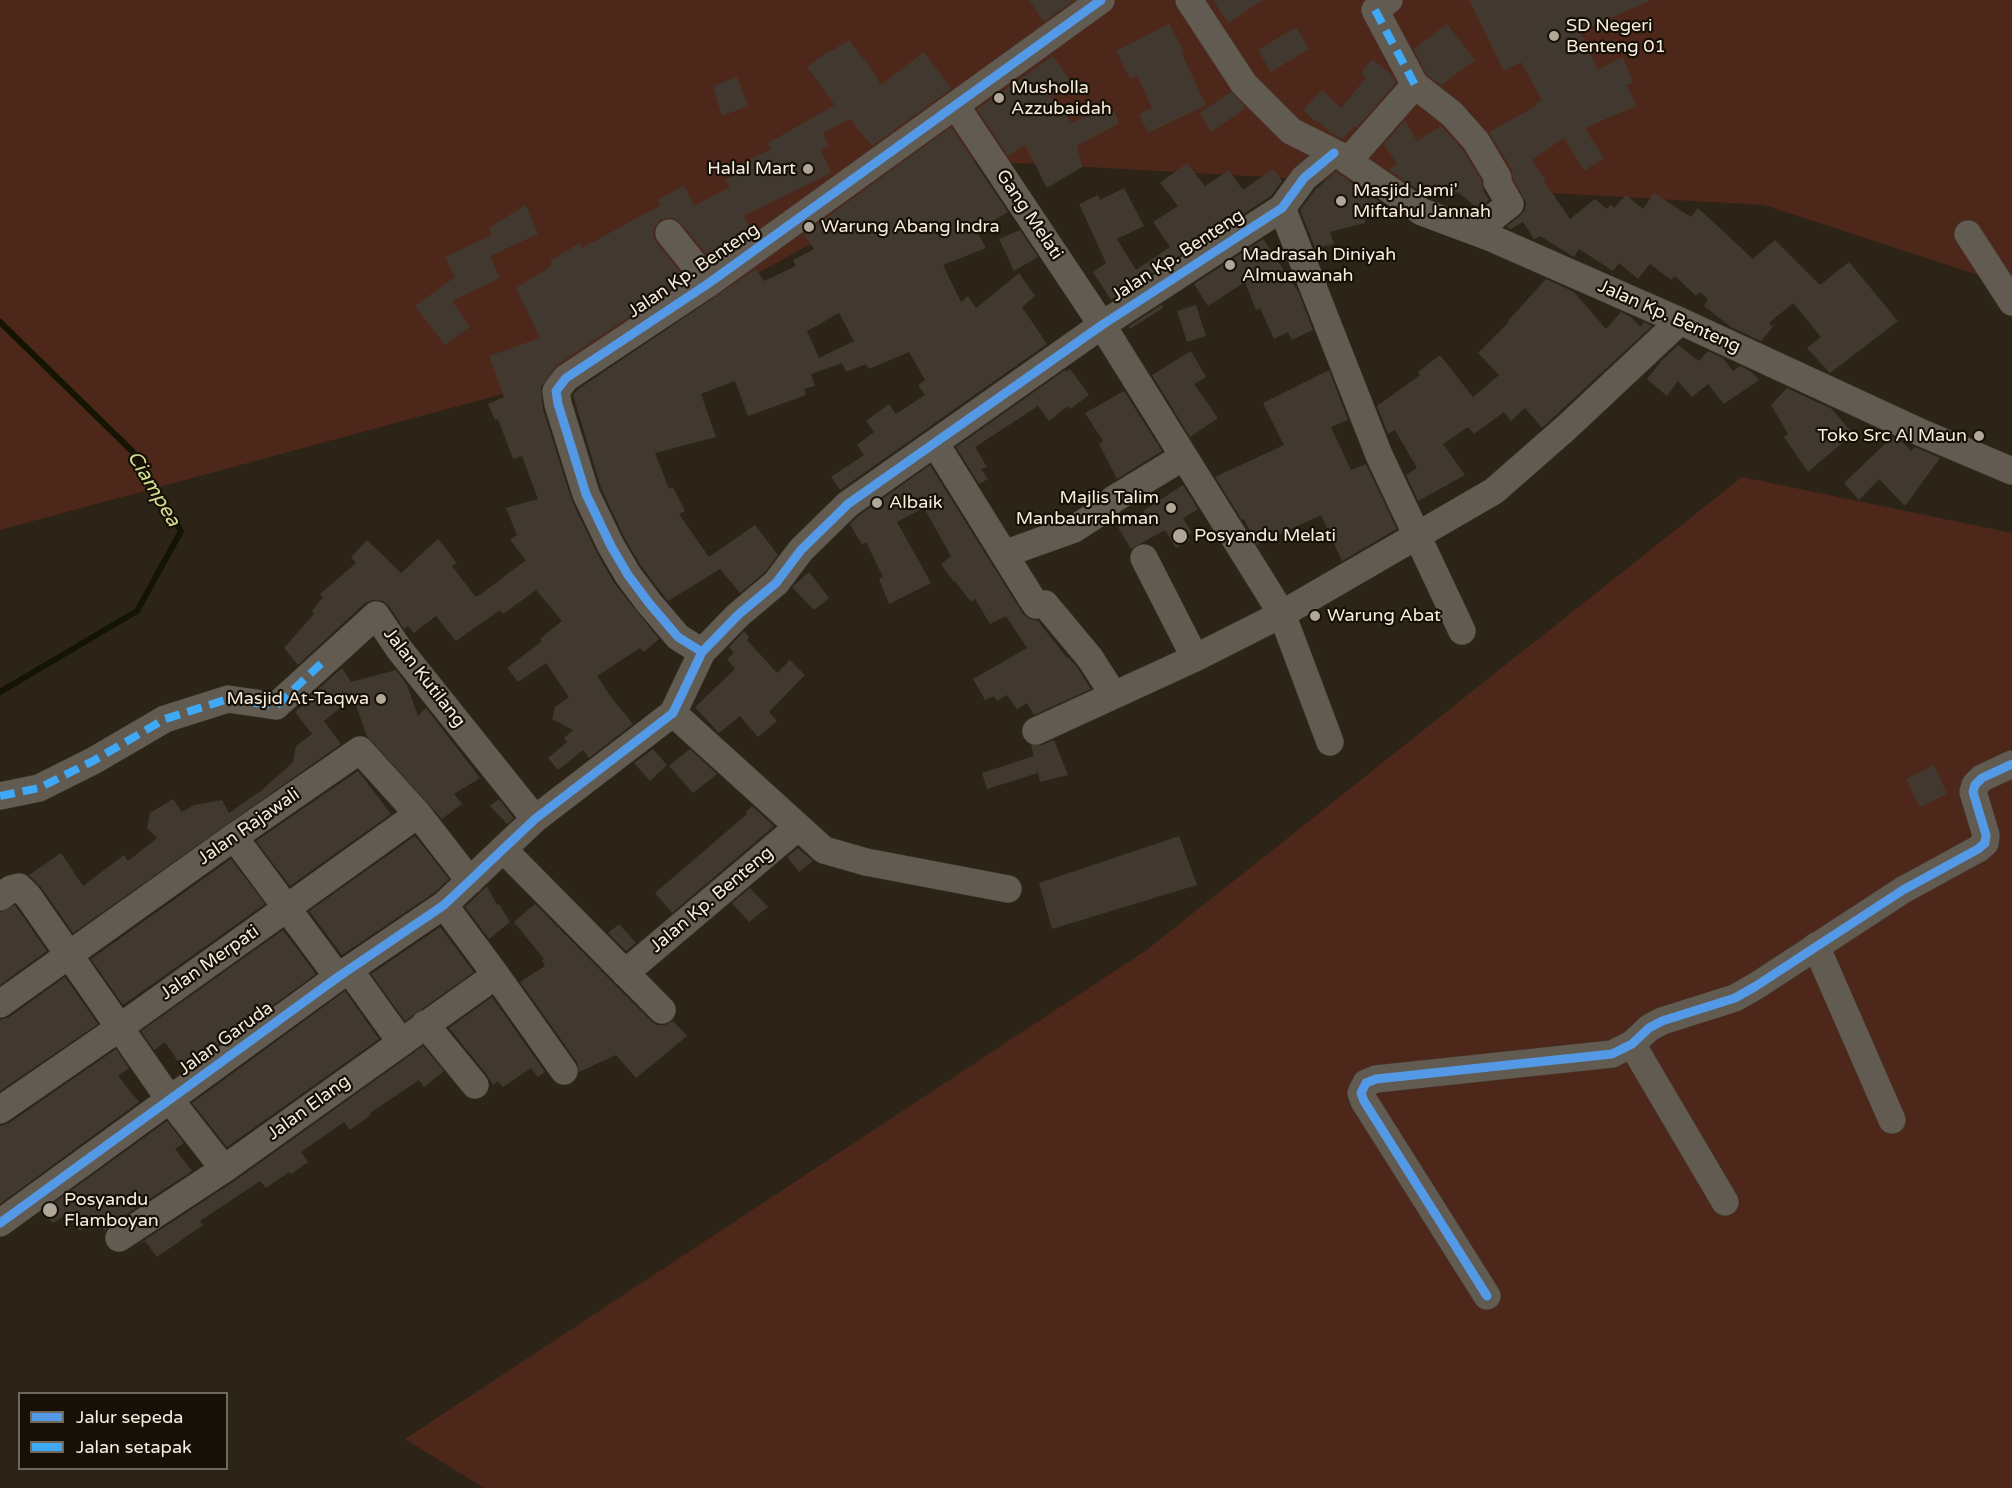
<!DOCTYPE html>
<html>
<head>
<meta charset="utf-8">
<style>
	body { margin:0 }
	#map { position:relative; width:2012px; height:1488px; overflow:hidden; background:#2c2417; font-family:"Varela Round",sans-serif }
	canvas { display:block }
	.legend { position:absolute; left:18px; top:1392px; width:210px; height:78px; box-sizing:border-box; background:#171007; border:2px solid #71685d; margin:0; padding:8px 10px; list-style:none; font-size:18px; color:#f7eddf }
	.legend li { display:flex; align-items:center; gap:12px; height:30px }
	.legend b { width:30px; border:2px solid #71685d }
</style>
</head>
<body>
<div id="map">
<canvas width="2012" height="1488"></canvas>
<ul class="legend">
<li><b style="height:8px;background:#5399e6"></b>Jalur sepeda</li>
<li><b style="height:8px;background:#3fa9f5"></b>Jalan setapak</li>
</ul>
</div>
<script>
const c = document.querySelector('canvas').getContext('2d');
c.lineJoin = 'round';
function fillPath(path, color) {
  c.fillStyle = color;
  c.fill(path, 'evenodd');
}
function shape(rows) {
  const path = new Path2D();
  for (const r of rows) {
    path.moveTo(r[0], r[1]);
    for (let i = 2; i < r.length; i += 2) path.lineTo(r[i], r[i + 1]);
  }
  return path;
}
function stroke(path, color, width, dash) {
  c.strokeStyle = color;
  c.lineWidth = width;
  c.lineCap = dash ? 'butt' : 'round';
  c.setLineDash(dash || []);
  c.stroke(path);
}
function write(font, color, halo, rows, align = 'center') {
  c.font = font + ' "Varela Round",sans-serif';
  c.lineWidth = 4.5;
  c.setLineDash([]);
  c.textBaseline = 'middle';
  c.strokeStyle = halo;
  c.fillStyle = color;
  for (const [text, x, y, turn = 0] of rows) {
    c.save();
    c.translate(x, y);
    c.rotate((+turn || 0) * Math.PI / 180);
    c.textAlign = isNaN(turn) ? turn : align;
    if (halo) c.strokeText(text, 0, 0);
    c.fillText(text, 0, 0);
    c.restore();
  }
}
const green = shape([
	[0,0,2012,0,2012,286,1764,205,963,160,573,375,0,530],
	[1742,477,2012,533,2012,1488,484,1488,405,1439,1148,949]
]);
const stream = shape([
	[0,322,133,452,181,531,137,611,0,692]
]);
const building = shape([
	[1029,0,1074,0,1044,22],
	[1213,0,1263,0,1228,23],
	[1469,0,1651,0,1580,32,1598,70,1623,57,1633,83,1627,85,1636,106,1585,128,1604,158,1584,171,1564,138,1532,160,1546,180,1544,181,1570,219,1595,199,1607,209,1611,204,1614,208,1626,195,1643,209,1654,193,1691,217,1698,208,1753,259,1775,240,1820,285,1849,262,1898,321,1830,373,1807,348,1821,337,1793,303,1769,323,1773,327,1761,341,1731,327,1704,306,1708,299,1700,292,1696,296,1675,276,1671,280,1650,264,1638,279,1619,263,1613,271,1579,249,1574,257,1540,236,1534,239,1523,222,1511,229,1506,227,1520,216,1525,210,1526,203,1513,178,1512,170,1489,132,1536,106,1535,104,1542,100,1521,62,1504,71],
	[1169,24,1184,51,1181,52,1206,105,1148,133,1139,114,1152,108,1137,75,1130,79,1116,51],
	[1447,24,1475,60,1441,85,1427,75,1414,49],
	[1296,27,1309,49,1271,72,1258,50],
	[849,40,863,59,864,58,881,85,924,52,951,89,872,146,850,119,823,133,829,146,821,150,831,173,743,216,753,232,712,261,681,223,674,218,666,218,660,220,654,228,653,235,656,242,686,279,557,365,541,387,543,409,572,501,597,553,614,583,659,639,644,652,640,648,597,676,613,700,633,724,589,758,583,750,558,770,548,758,567,742,564,738,573,730,552,719,555,707,569,697,546,663,518,682,507,668,542,641,540,639,562,621,536,590,503,614,500,610,456,641,436,616,414,633,408,626,404,629,389,606,383,601,373,600,365,603,298,665,284,648,314,614,312,611,323,597,320,594,356,563,351,557,367,540,401,573,438,539,457,563,452,566,475,596,480,595,526,560,510,540,517,535,506,508,538,499,522,456,513,459,498,419,495,420,488,404,504,397,489,356,540,338,516,288,551,266,551,261,579,243,582,248,661,205,658,200,684,185,694,206,730,187,725,180,741,171,738,165,771,149,768,143,835,105,807,67,829,51,830,52],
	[1053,56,1073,85,1050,96,1072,123,1110,103,1119,123,1077,146,1082,167,1047,188,1025,145,1008,156,977,109],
	[1372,59,1391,74,1396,83,1356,128,1355,126,1342,139,1331,133,1318,121,1317,123,1303,110,1322,90,1341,108,1366,78,1361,73],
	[737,77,748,106,722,116,713,86],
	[1231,92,1246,108,1211,132,1200,113],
	[1405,120,1417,141,1441,126,1463,150,1482,182,1483,190,1489,200,1478,209,1458,192,1447,200,1435,184,1421,192,1389,170,1397,164,1384,144],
	[951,127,1008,212,977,231,986,248,943,265,961,302,968,296,976,308,1019,273,1035,296,1022,307,1047,344,840,490,831,477,864,455,857,445,874,432,866,421,889,404,896,414,925,395,918,385,925,380,909,352,869,369,866,364,846,372,842,363,811,374,815,386,804,389,806,395,748,416,735,381,701,394,716,437,655,453,669,489,673,487,685,511,679,514,709,557,755,525,778,555,765,572,740,593,720,569,668,601,641,566,625,539,601,488,573,395,577,390,756,269,764,281,796,266,793,260,814,249,804,234],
	[839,313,854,341,819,358,807,331],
	[1187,163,1205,186,1229,170,1243,190,1273,169,1282,181,1271,196,1111,300,1093,272,1106,263,1079,204,1098,195,1100,200,1124,188,1144,226,1117,239,1136,270,1170,247,1153,222,1178,206,1160,183],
	[1336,172,1399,215,1364,219,1365,223,1330,232,1334,244,1315,248,1300,210,1316,189],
	[526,205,538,234,490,256,500,278,452,301,470,327,445,345,415,306,455,277,445,257,492,235,489,228],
	[1020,230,1038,257,1014,271,999,239],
	[1263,239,1298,291,1313,330,1292,340,1288,332,1274,339,1260,308,1256,310,1245,282,1208,306,1194,284],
	[1546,279,1574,292,1606,329,1621,312,1631,317,1641,327,1644,322,1652,326,1542,428,1525,408,1511,421,1504,412,1474,434,1468,427,1443,444,1465,475,1418,501,1406,475,1417,468,1395,430,1388,434,1377,406,1420,375,1418,372,1440,355,1473,397,1499,375,1478,353,1509,322,1508,321],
	[1161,305,1163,308,1130,329,1129,326],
	[1196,305,1206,336,1187,342,1177,311],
	[1678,345,1699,361,1708,351,1723,358,1733,371,1740,366,1752,372,1759,380,1724,404,1708,384,1692,397,1678,381,1667,396,1647,379,1662,360],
	[1191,351,1206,377,1194,384,1218,418,1190,437,1152,375],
	[1070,369,1089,395,1070,409,1068,406,1049,421,1038,406,975,447,987,467,981,469,988,479,979,484,956,447,1065,370,1066,372],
	[1329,370,1348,420,1331,427,1351,470,1366,464,1397,529,1342,561,1321,515,1257,545,1244,519,1242,520,1215,477,1284,445,1263,403],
	[1787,388,1832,409,1853,434,1808,472,1784,437,1788,434,1771,405],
	[1124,391,1162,451,1117,479,1099,444,1103,441,1085,413],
	[1892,437,1900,440,1911,451,1915,447,1940,458,1905,506,1879,479,1859,500,1844,483],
	[930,465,1023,614,1030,619,1038,621,1067,658,1068,657,1077,667,1091,689,1034,715,1027,703,1017,709,1007,695,997,701,994,696,985,700,973,679,1027,648,1006,616,990,624,975,599,971,602,955,581,954,582,941,564,951,556,924,508,897,522,931,583,889,604,879,579,883,577,866,542,862,545,850,524,858,516],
	[1183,485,1198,509,1183,518,1192,533,1188,536,1190,540,1176,548,1165,530,1131,549,1118,527,1144,513,1143,511],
	[809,572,829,598,814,610,792,587],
	[744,631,749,637,747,640,777,673,790,660,805,675,769,712,777,721,758,737,740,716,719,733,695,707,735,669,727,659,734,653,729,647],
	[342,668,351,682,396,670,407,685,418,716,426,708,480,778,454,794,462,804,442,819,367,736,353,697,324,721,341,744,73,933,41,887,29,875,61,853,83,886,124,855,128,861,157,838,147,828,150,813,173,799,182,812,194,805,222,800,229,813,262,790,293,762,296,746,312,734,295,712,308,701,307,699],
	[1054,740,1068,775,1040,782,1038,773,987,789,982,773,1034,756,1031,745,1042,745],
	[653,749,667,765,650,781,634,763],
	[690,749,717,774,693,793,669,766],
	[1934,765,1947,794,1920,807,1906,779],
	[358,771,391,814,290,886,256,841],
	[499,799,514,818,507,824,490,806],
	[752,806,774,826,672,913,655,893,747,814,746,812],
	[415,836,449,879,434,893,342,955,309,911],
	[1179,836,1197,885,1052,929,1039,883],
	[798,848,813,861,799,872,787,857],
	[231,859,265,904,123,1005,91,959],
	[487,886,497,905,499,904,510,922,489,939,465,907],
	[750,888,768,907,749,922,732,903],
	[535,904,651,1021,657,1025,665,1025,673,1021,687,1036,636,1078,616,1055,579,1072,577,1062,520,982,545,966,542,960,544,959,514,922],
	[15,905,47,951,0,985,0,912],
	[619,924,636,943,626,951,608,933],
	[440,927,474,972,405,1021,371,974],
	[283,930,316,974,184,1070,165,1042,154,1050,141,1031],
	[65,977,98,1024,0,1091,0,1020,9,1017],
	[345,991,379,1039,227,1147,192,1103],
	[492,997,545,1072,538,1077,531,1068,503,1087,498,1081,493,1085,487,1075,449,1028],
	[423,1046,444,1071,424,1087,419,1080,370,1113,371,1115,350,1130,344,1122,301,1152,308,1162,291,1174,289,1172,266,1188,260,1181,200,1221,203,1225,157,1257,145,1241,131,1249,233,1182],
	[116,1049,129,1068,118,1076,139,1102,0,1204,0,1126,9,1123],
	[167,1121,184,1143,175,1149,192,1171,110,1225,105,1231,96,1220,80,1231,65,1215,53,1223,41,1212]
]);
const minor = shape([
	[1189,0,1244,84,1291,131,1341,156,1422,212,1489,237,1680,321,1922,433,2012,471],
	[1389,0,1375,10,1415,85,1452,114,1476,141,1498,178,1497,182,1510,204,1476,231],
	[956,106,1102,325,1282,614,1330,742],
	[1348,161,1415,85],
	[1282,208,1379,455,1462,631],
	[669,233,709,283],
	[1968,234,2012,302],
	[935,443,1032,599,1036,605,1045,604,1090,658,1113,694],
	[1004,554,1074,529,1094,516,1114,499,1183,457],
	[1144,558,1195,658],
	[702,652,678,637,649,603,628,575,611,546,586,494,558,404,556,391,566,378,709,283,1101,0],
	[673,713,824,850,866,862,1008,889],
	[1036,731,1195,658,1282,614,1494,491,1567,427,1680,321],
	[0,796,39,788,93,761,165,719,228,699,276,706,376,615,399,649,535,819],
	[234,837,338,977],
	[503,849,662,1010],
	[0,897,11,889,19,887,28,896,170,1100,224,1169],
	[444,905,496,975,564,1071],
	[1816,946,1892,1120],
	[350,971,401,1042],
	[625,973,798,827],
	[0,1004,234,837,360,750,418,814,470,881],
	[425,1024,475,1085],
	[1632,1044,1725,1202],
	[0,1110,119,1028,418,814],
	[0,1223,338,977,444,905,535,819,673,713,702,652,738,615,776,583,801,550,848,504,1102,325,1282,208,1304,178,1334,153],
	[119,1238,224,1169,496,975],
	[1487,1296,1364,1101,1361,1093,1366,1083,1376,1079,1612,1054,1632,1044,1649,1028,1662,1021,1735,998,1756,986,1903,890,1978,849,1985,843,1986,835,1973,792,1975,785,1982,778,2012,764]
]);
const quiet = shape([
	[1375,10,1415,85],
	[0,796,39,788,93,761,165,719,228,699,276,706,326,659]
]);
const cycleway = shape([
	[702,652,678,637,649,603,628,575,611,546,586,494,558,404,556,391,566,378,709,283,1101,0],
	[0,1223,338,977,444,905,535,819,673,713,702,652,738,615,776,583,801,550,848,504,1102,325,1282,208,1304,178,1334,153],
	[1487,1296,1364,1101,1361,1093,1366,1083,1376,1079,1612,1054,1632,1044,1649,1028,1662,1021,1735,998,1756,986,1903,890,1978,849,1985,843,1986,835,1973,792,1975,785,1982,778,2012,764]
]);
const markers = [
	[1554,36,6,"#b0a799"],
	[999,98,6,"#b0a799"],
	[808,169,6,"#b0a799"],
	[1341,201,6,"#b0a799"],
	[809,227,6,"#b0a799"],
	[1230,265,6,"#b0a799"],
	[1979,436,6,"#b0a799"],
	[877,503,6,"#b0a799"],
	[1171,508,6,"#b0a799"],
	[1180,536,8,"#b0a799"],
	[1315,616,6,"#b0a799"],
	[381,699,6,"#b0a799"],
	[50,1210,8,"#b0a799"]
];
const poiNames = [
	["SD Negeri",1566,26],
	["Benteng 01",1566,47],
	["Musholla",1011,88],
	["Azzubaidah",1011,109],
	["Halal Mart",796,169,"right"],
	["Masjid Jami'",1353,191],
	["Miftahul Jannah",1353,212],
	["Warung Abang Indra",821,227],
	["Madrasah Diniyah",1242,255],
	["Almuawanah",1242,276],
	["Toko Src Al Maun",1967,436,"right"],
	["Majlis Talim",1159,498,"right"],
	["Manbaurrahman",1159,519,"right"],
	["Albaik",889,503],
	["Posyandu Melati",1194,536],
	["Warung Abat",1327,616],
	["Masjid At-Taqwa",369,699,"right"],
	["Posyandu",64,1200],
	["Flamboyan",64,1221]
];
const streetNames = [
	["Gang Melati",1029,215,56],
	["Jalan Kp. Benteng",1178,256,-33],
	["Jalan Kp. Benteng",694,271,-34],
	["Jalan Kp. Benteng",1669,317,24],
	["Jalan Kutilang",424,678,52],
	["Jalan Rajawali",249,827,-35],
	["Jalan Kp. Benteng",712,900,-40],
	["Jalan Merpati",210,963,-35],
	["Jalan Garuda",226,1039,-36],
	["Jalan Elang",309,1108,-36]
];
const waterNames = [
	["Ciampea",153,489,59]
];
fillPath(green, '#4d271a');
stroke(stream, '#131502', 6);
fillPath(building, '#413930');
stroke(minor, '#453e34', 28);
stroke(minor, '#625b51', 27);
stroke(quiet, '#3fa9f5', 8, [15, 8]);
stroke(cycleway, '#5399e6', 9);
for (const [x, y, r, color] of markers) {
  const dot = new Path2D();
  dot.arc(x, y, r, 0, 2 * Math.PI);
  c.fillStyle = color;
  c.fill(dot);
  stroke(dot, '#171007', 2);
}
write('18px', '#f7eddf', '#171007', poiNames, 'left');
write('18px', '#f7eddf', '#171007', streetNames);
write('italic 20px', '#d1de91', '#171007', waterNames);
</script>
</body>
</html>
